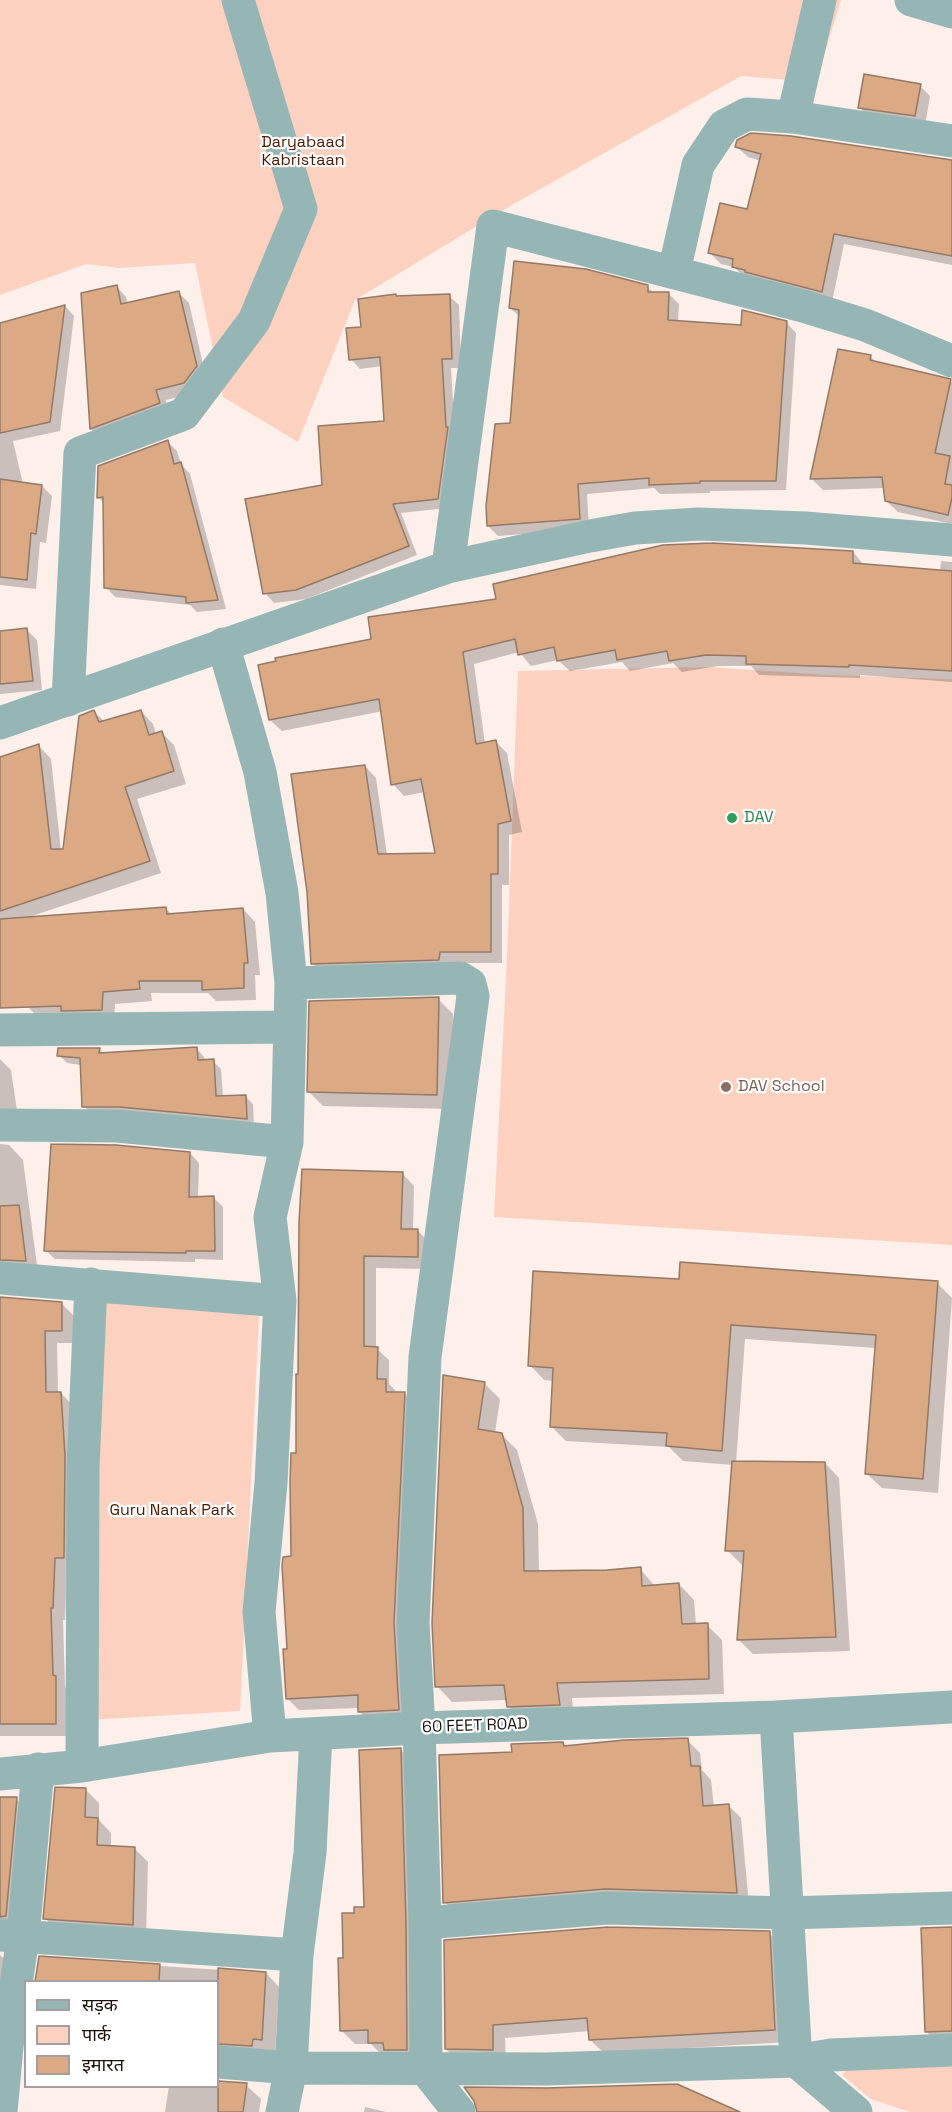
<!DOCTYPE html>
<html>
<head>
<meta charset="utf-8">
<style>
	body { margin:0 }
	#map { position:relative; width:952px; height:2112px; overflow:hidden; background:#fdefea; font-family:"Space Grotesk","Noto Sans Devanagari",sans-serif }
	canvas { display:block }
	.legend { position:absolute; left:24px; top:1980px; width:195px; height:108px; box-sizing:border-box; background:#fff; border:2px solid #a49f9e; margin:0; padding:8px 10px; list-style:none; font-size:18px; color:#1c100c }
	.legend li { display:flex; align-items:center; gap:12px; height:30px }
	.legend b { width:30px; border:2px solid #a49f9e }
</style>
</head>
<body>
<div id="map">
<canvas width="952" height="2112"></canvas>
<ul class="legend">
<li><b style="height:8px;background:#96b6b6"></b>सड़क</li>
<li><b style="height:16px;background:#fcd1c0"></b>पार्क</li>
<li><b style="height:16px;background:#dca985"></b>इमारत</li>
</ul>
</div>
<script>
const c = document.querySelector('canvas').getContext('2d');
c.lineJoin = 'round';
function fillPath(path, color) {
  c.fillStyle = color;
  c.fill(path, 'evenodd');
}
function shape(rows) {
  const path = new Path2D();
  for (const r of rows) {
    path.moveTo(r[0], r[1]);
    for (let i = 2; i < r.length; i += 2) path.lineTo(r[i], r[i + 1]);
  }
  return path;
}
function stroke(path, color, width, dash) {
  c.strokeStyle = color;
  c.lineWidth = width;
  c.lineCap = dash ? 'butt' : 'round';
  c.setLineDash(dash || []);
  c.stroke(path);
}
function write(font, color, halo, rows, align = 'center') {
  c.font = font + ' "Space Grotesk",sans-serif';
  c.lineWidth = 4.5;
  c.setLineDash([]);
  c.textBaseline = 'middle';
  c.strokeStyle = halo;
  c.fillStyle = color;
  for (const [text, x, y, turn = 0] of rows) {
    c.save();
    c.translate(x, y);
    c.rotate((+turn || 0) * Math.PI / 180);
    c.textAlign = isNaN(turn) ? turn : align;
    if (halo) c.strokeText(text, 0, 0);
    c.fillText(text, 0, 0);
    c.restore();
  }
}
const green = shape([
	[0,0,841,0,816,82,741,76,510,206,355,300,298,442,223,397,195,263,119,268,86,264,0,295],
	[709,667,827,675,952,679,952,1245,494,1217,507,958,518,671],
	[106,1301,259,1316,240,1711,87,1720],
	[862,2052,952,2053,952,2112,910,2112,871,2099,842,2075]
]);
const shadow = shape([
	[920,86,930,96,925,126,869,117,859,107],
	[737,147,952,162,952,265,844,244,832,302,744,277,734,267,721,264,710,253,748,211,761,161,748,157],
	[116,286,126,297,128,304,179,293,189,303,206,377,194,393,166,400,169,413,101,439,91,429,82,294],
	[647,287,654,293,669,294,679,304,678,322,743,326,786,322,796,333,786,490,710,491,710,493,660,494,654,488,587,494,589,529,498,536,488,526,511,424,520,317,510,308],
	[449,296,459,305,461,368,451,368,455,436,447,508,401,513,417,555,306,599,274,603,265,593,324,486,386,422,382,366,360,369,351,359,363,328,397,298],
	[65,306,74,316,60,431,13,441,23,484,42,486,52,496,46,543,40,542,36,589,0,585,0,331],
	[870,356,878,364,952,382,952,524,898,512,886,501,885,488,823,490,812,479],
	[168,442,177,451,181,464,190,474,226,609,197,612,190,605,115,597,106,587,105,504,98,497],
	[853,552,864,565,940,571,941,561,952,562,952,682,860,675,860,678,759,675,751,666,718,666,682,672,673,663,630,671,622,662,570,671,558,660,531,666,519,652,474,664,485,744,496,742,507,753,522,832,509,835,509,885,502,885,502,963,451,963,324,975,313,963,365,766,376,778,387,855,437,855,425,792,404,796,393,784,383,711,282,731,270,720,259,666],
	[27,630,37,640,42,690,0,694,0,633],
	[141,711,153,724,156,734,161,732,174,745,186,784,137,799,161,873,29,917,166,909,173,915,243,909,255,922,260,975,255,975,256,1000,216,1001,208,993,151,993,152,1001,115,1004,114,1022,40,1019,28,1007,0,963,0,759,39,746,51,759,61,851,64,851,94,712,105,722],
	[438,999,453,1014,451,1109,323,1106,309,1092],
	[99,1049,104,1054,197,1049,204,1057,205,1061,213,1061,221,1069,223,1097,245,1096,253,1104,254,1127,92,1114,84,1106,81,1065,67,1063,59,1055],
	[0,1059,11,1070,18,1118,0,1124],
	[0,1144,9,1145,23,1160,38,1273,0,1277],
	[190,1153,199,1163,198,1198,214,1198,223,1207,223,1260,195,1259,195,1262,55,1259,45,1250],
	[402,1173,414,1186,413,1230,418,1231,430,1243,429,1269,376,1268,376,1348,389,1360,389,1384,398,1393,404,1393,416,1406,411,1722,372,1724,360,1712,359,1708,299,1710,287,1698,297,1454,298,1375],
	[680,1281,937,1283,952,1298,938,1493,882,1488,867,1474,876,1348,745,1339,736,1463,825,1463,839,1478,850,1651,753,1654,738,1639,745,1565,742,1565,727,1550,733,1465,683,1461,669,1447,566,1441,552,1427,554,1381,544,1380,530,1365],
	[0,1298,61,1303,74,1316,74,1343,57,1343,58,1393,61,1393,73,1406,65,1620,63,1620,65,1686,68,1690,67,1736,0,1736],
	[484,1383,500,1399,495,1433,501,1434,517,1450,538,1524,539,1572,640,1569,655,1586,679,1584,694,1600,696,1625,707,1625,722,1640,724,1694,572,1698,574,1720,523,1721,508,1706,507,1700,452,1702,437,1686],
	[687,1740,700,1753,702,1770,711,1780,714,1807,728,1805,741,1818,749,1905,457,1915,445,1902,513,1753,563,1744,567,1748],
	[400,1749,414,1763,421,2063,384,2057,371,2044,355,2044,341,2030,344,1960,356,1915,366,1909],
	[85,1789,99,1803,99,1820,111,1833,111,1847,134,1848,148,1862,146,1938,59,1933,45,1918],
	[0,1799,16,1799,30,1812,7,1932,0,1939],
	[952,1928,952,2041,936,2042,926,2031],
	[769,1933,782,1946,788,2042,604,2053,590,2040,590,2031,505,2038,506,2063,459,2062,446,2049,445,1942],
	[0,1955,15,1969,0,2034],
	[40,1958,266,1973,279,1987,275,2053,218,2065,218,1982,37,1982],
	[218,2082,246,2085,261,2099,259,2112,165,2112,169,2086,218,2086],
	[365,2107,386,2112,364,2112]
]);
const building = shape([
	[864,74,921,84,915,116,858,108,864,74],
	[751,133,791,136,952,160,952,256,834,234,822,292,745,272,745,270,732,267,733,259,708,253,720,203,747,209,761,154,735,147,737,140,751,133],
	[514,261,586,269,648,285,648,292,669,292,668,320,741,325,742,310,787,321,776,481,700,481,700,483,649,485,649,478,578,484,580,519,487,526,486,506,495,424,510,423,519,310,509,308,514,261],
	[117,285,121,304,179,291,197,366,184,383,156,390,160,403,90,429,81,293,117,285],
	[396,294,396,296,450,294,452,359,442,359,446,427,448,427,438,499,393,504,409,546,296,590,263,594,245,499,322,485,318,426,384,421,380,357,349,360,346,328,361,327,358,299,396,294],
	[65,305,50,422,0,433,0,323,65,305],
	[838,349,871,355,870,360,951,379,935,453,950,456,945,484,952,485,952,498,948,515,885,501,882,477,810,479,838,349],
	[168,440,174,464,181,462,218,600,186,603,186,597,104,588,103,497,97,498,98,466,168,440],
	[0,479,42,485,36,534,31,533,27,580,0,577,0,479],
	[712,543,853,551,853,563,952,571,952,671,849,665,849,667,746,664,746,656,706,655,669,661,667,651,617,660,615,650,557,661,554,647,518,655,515,639,463,652,476,744,496,740,511,821,498,824,498,874,491,874,491,952,440,952,439,960,311,964,307,892,291,774,365,765,378,854,435,853,421,779,391,785,379,699,269,720,258,665,276,661,275,658,371,639,368,617,496,599,493,584,663,545,712,543],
	[27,628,33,681,0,684,0,631,27,628],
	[94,710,99,722,141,710,149,735,162,731,174,771,125,787,150,861,0,911,0,757,39,744,51,849,63,849,79,716,94,710],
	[166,907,167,914,243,908,248,963,244,963,244,988,202,990,202,981,139,981,140,989,103,992,102,1010,61,1011,61,1006,0,1008,0,919,166,907],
	[439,997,437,1095,307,1092,309,1001,439,997],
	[197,1047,198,1060,214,1059,216,1096,246,1095,247,1119,119,1107,82,1107,80,1058,57,1056,58,1048,100,1048,99,1053,197,1047],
	[51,1144,116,1145,190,1152,189,1197,214,1196,215,1251,186,1251,186,1253,44,1251,51,1144],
	[302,1169,403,1172,401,1229,418,1229,418,1257,364,1256,364,1346,378,1347,377,1379,386,1379,386,1392,405,1392,394,1622,399,1710,358,1712,358,1695,286,1699,283,1649,287,1649,282,1566,283,1557,291,1556,290,1482,291,1453,296,1453,296,1374,298,1374,299,1223,302,1169],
	[19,1205,26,1261,0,1260,0,1206,19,1205],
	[680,1262,938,1281,923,1479,865,1474,876,1335,731,1325,722,1451,666,1446,667,1433,550,1427,553,1368,528,1366,533,1271,679,1279,680,1262],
	[0,1297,62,1302,62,1331,45,1331,46,1392,61,1392,65,1456,64,1558,55,1558,53,1608,51,1608,53,1675,56,1676,56,1724,0,1724,0,1297],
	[443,1375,485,1382,478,1429,502,1433,523,1508,524,1571,607,1570,641,1567,642,1586,679,1583,682,1624,708,1623,709,1679,557,1683,560,1705,507,1707,504,1685,435,1687,432,1623,443,1375],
	[732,1461,825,1462,836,1637,737,1640,744,1551,725,1551,732,1461],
	[688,1738,691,1766,700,1766,703,1806,729,1804,737,1893,605,1889,443,1903,439,1755,512,1752,511,1744,563,1742,564,1746,624,1740,688,1738],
	[401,1748,406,1923,407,2050,384,2050,383,2043,368,2043,368,2030,340,2031,338,1958,343,1958,342,1913,354,1913,354,1907,364,1907,359,1750,401,1748],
	[55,1787,86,1788,85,1817,98,1818,97,1845,135,1847,133,1925,43,1919,55,1787],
	[0,1797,17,1797,6,1916,0,1917,0,1797],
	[608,1927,770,1931,775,2030,589,2040,587,2018,493,2025,493,2050,445,2049,444,1940,608,1927],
	[952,1927,952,2031,925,2032,921,1928,952,1927],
	[39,1956,160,1964,159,1982,35,1982,39,1956],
	[218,1968,266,1972,262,2040,253,2039,252,2046,218,2044,218,1968],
	[218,2081,247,2083,243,2112,218,2112,218,2081],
	[677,2084,740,2112,477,2112,474,2101,464,2087,547,2088,677,2084]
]);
const minor = shape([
	[911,0,952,12],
	[793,117,820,0],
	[674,272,698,165,724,126,747,114,793,117,952,141],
	[448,567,493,226,803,306,865,325,952,361],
	[223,644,260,772,282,893,291,983,287,1142,270,1217,280,1301,271,1483,259,1612,270,1736],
	[68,700,80,453,184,414,254,321,301,209,238,0],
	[0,723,448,567,590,536,635,528,699,524,805,528,952,540],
	[291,983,460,978,470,984,473,996,425,1357,413,1623,419,1728,425,1923,426,2070,459,2112],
	[0,1030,290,1027],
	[0,1125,117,1126,287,1142],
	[0,1278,280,1301],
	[776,1717,796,2061,856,2112],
	[82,1766,83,1467,91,1284],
	[0,1774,82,1766,270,1736,419,1728,776,1717,952,1707],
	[425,1923,607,1908,787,1913,952,1908],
	[2,1935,297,1955],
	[218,2062,291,2068,546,2069,796,2061,831,2055,952,2050],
	[1,2112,7,2046,23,1937,38,1769],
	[282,2112,291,2068,297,1955,310,1853,316,1734]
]);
const markers = [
	[732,818,6,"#2e9e5b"],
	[726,1087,6,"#8d6e63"]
];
const parkNames = [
	["Daryabaad",303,143],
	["Kabristaan",303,161],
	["Guru Nanak Park",172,1511]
];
const leisureNames = [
	["DAV",744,818]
];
const educationNames = [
	["DAV School",738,1087]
];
const streetNames = [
	["60 FEET ROAD",475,1726,-2]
];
fillPath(green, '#fcd1c0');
fillPath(shadow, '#0003');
fillPath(building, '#dca985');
stroke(building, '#937967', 1.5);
stroke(minor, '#96b6b6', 33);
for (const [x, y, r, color] of markers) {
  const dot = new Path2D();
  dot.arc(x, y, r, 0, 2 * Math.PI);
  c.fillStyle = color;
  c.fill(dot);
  stroke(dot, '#fff', 2);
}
write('16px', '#4c1800', '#fff', parkNames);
write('16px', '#27864d', '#fff', leisureNames, 'left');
write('16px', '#785e54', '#fff', educationNames, 'left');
write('16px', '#1c100c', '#fff', streetNames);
</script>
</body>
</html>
